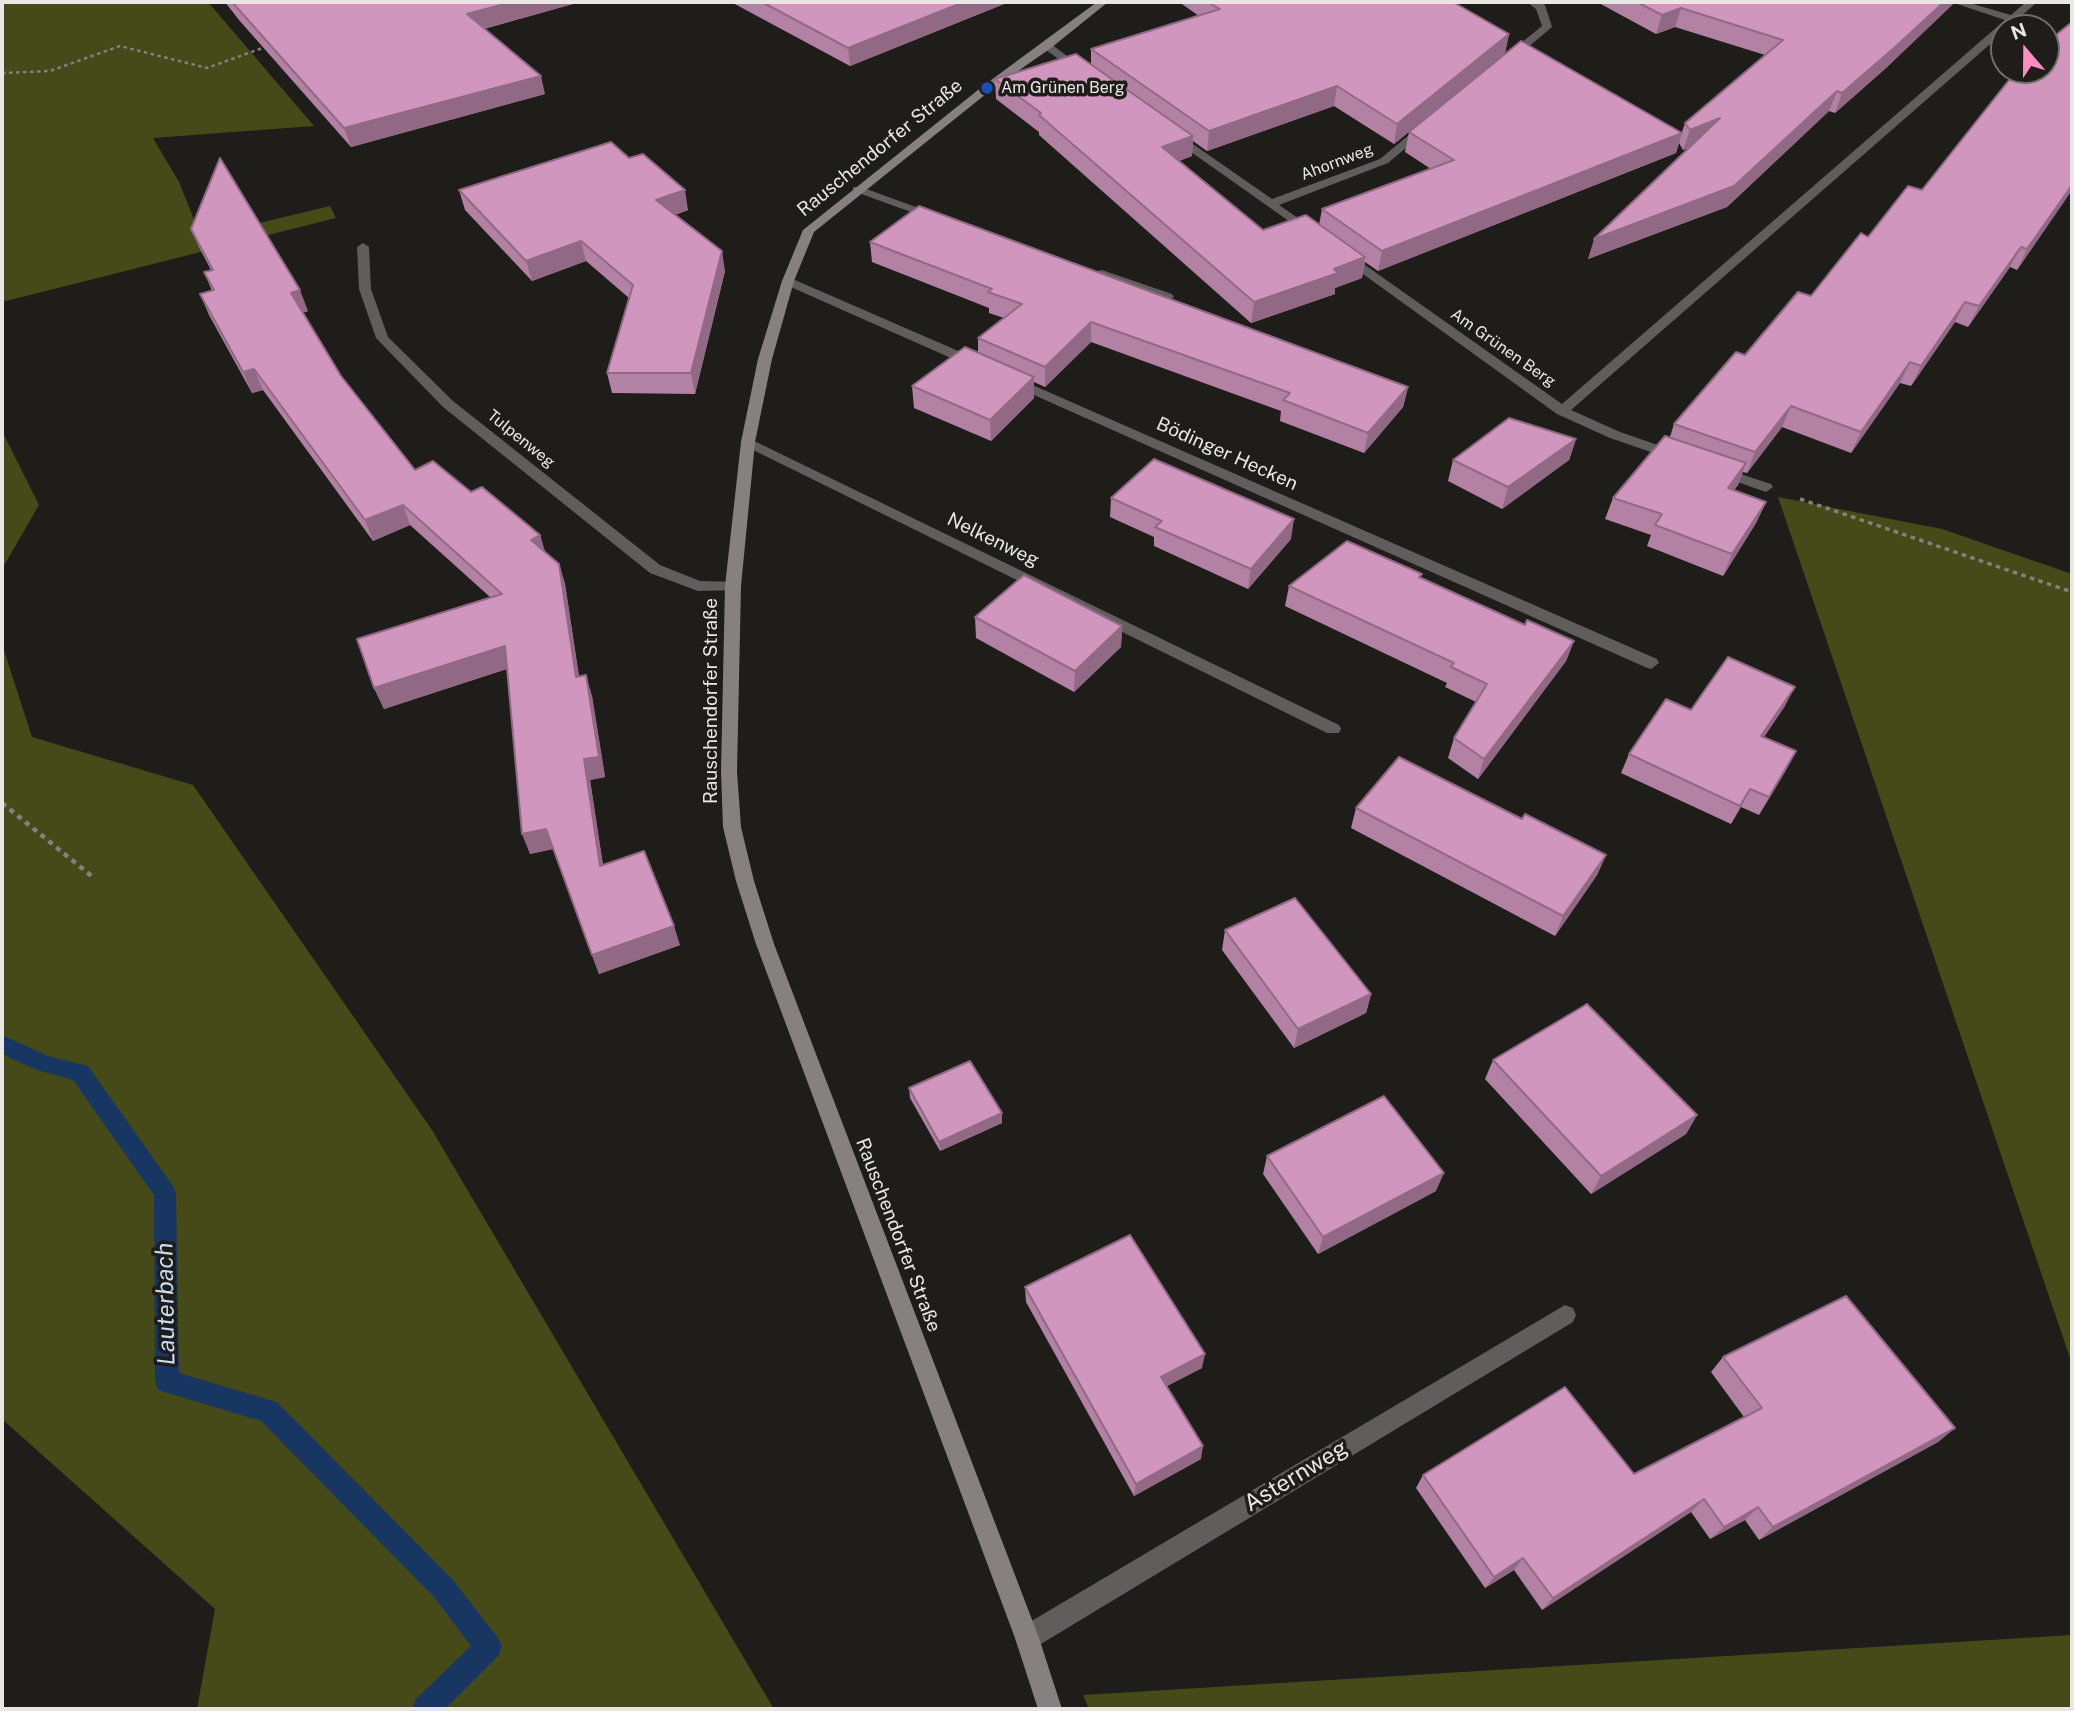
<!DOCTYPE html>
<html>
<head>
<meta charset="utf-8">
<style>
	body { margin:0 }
	#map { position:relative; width:2074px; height:1711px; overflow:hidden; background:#1e1d19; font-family:"Public Sans",sans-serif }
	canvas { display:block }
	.frame { position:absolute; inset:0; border:4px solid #e8e7e4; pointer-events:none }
	.north { position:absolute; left:1990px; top:14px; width:70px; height:70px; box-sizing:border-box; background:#1e1d19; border:2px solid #6f6e6a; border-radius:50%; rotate:340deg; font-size:19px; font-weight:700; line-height:28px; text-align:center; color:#e8e7e4 }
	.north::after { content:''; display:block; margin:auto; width:24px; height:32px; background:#fe8ebd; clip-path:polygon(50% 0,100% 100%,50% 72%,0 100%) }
</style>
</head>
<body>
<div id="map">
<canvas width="2074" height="1711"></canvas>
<div class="frame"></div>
<div class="north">N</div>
</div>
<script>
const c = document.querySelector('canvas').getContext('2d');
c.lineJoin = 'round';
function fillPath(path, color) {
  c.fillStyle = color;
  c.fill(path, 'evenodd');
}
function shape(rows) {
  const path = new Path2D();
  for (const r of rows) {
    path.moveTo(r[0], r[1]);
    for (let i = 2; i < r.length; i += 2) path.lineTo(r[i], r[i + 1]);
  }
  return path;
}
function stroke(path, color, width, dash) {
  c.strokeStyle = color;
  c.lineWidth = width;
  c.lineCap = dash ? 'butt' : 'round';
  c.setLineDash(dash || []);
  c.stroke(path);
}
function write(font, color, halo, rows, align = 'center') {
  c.font = font + ' "Public Sans",sans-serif';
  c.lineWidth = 7;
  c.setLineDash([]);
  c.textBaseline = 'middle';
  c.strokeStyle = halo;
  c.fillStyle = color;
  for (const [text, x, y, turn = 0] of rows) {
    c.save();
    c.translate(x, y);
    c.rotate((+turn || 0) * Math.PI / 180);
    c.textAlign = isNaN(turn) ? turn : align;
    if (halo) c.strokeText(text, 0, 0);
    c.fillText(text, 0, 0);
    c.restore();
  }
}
const green = shape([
	[2,2,208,2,314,126,153,138,179,182,201,237,330,206,336,218,2,302],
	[2,431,39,505,2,569],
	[1778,497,1942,529,2072,574,2072,1364],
	[2,644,32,737,193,785,432,1130,774,1709,197,1709,215,1609,2,1419],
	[2072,1635,2072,1709,1089,1709,1083,1695]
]);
const stream = shape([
	[2,1035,48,1056,88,1066,173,1186,176,1193,179,1373,277,1402,453,1580,498,1638,502,1647,498,1656,445,1709,412,1709,416,1699,471,1646,435,1598,261,1421,158,1390,155,1382,154,1195,73,1080,37,1070,2,1054,2,1035]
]);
const pathFar2 = shape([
	[2,73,50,71,120,46,207,68,268,46]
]);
const pathFar1 = shape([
	[1800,499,2072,592]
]);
const path = shape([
	[2,803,94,878]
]);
const lane = shape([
	[853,187,861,187,943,217,933,220,853,191,853,187],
	[1102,270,1172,294,1174,297,1168,301,1164,300,1098,277,1098,271,1102,270],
	[788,277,979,360,981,363,974,367,969,366,784,284,782,281,788,277],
	[1012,376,1657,659,1659,663,1651,669,1645,667,1007,383,1007,377,1012,376],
	[748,438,1339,725,1341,729,1339,733,1327,733,743,445,741,442,748,438],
	[1565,1305,1573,1308,1576,1315,1573,1322,1036,1647,1027,1650,1018,1647,1015,1638,1018,1629,1565,1305]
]);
const street = shape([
	[1527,2,1539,2,1545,5,1552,27,1513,60,1505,60,1505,56,1542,26,1536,9,1527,2],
	[1951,2,1966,2,2011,15,2026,2,2037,2,2008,28,2004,28,2004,32,1571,410,1620,432,1681,453,1681,459,1671,459,1610,438,1557,414,1338,256,1348,253,1562,404,2005,20,1951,2],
	[1043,44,1051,44,1086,70,1077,72,1043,48,1043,44],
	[1421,125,1431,127,1388,163,1279,205,1314,229,1314,235,1310,236,1167,135,1177,133,1272,199,1380,159,1421,125],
	[363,243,369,247,371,289,388,337,453,401,660,565,700,581,738,582,741,586,738,590,698,591,650,573,443,407,376,338,359,289,357,247,363,243],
	[1719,467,1771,484,1773,487,1766,492,1714,474,1714,468,1719,467]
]);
const secondary = shape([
	[1097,2,1108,2,1051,48,991,90,814,232,794,281,772,359,755,442,741,586,737,772,741,827,754,881,774,944,1039,1638,1062,1709,1038,1709,1015,1638,756,944,736,881,723,827,721,772,725,586,741,442,758,359,782,281,803,230,983,86,1097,2]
]);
const wall = shape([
	[225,2,580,2,484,29,545,94,351,147,239,20],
	[731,2,1009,2,850,66],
	[1179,2,1453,2,1509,34,1505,53,1394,144,1334,106,1207,151,1193,141,1192,156,1179,161,1263,230,1319,225,1322,209,1431,169,1405,152,1409,132,1682,132,1685,123,1765,55,1675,27,1656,34,1597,2,1954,2,1952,5,1886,68,1835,113,1829,111,1727,207,1588,259,1689,148,1683,150,1679,143,1676,153,1378,271,1365,262,1362,278,1335,288,1335,294,1251,323,1039,135,1039,132,996,99,995,79,1091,64,1091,49,1199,16],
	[629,158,688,210,675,215,725,271,695,394,612,393,607,373,629,298,586,261,532,281,465,210,459,190],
	[1922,190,2072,190,2017,270,2010,267,1968,327,1955,322,1911,386,1900,383,1851,453,1782,427,1747,473,1743,472,1738,485,1734,490,1766,502,1756,523,1723,576,1647,546,1651,535,1605,519,1613,498,1670,437,1674,424,1745,355,1811,296,1868,237],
	[191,229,308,311,302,313,341,376,415,470,471,492,540,535,545,552,559,564,565,584,579,676,592,696,605,777,590,780,603,865,680,945,599,974,553,849,530,854,507,669,384,709,374,688,490,597,410,525,373,541,263,390,252,393,209,315,200,294,212,291,204,272,211,270,200,249],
	[870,242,1408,387,1403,407,1364,453,1280,421,1281,411,1091,342,1045,387,1034,382,1034,398,991,441,914,408,912,386,978,352,978,338,1004,318,989,313,989,308,872,262],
	[1576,439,1569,460,1502,509,1448,481,1453,460],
	[1111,498,1291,539,1248,589,1154,546,1154,537,1110,517],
	[1421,578,1525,625,1574,641,1566,661,1478,779,1448,758,1454,738,1476,702,1445,687,1447,683,1285,606,1289,586],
	[975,617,1122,626,1121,647,1074,692,976,638],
	[1785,706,1764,737,1786,770,1759,815,1741,807,1731,824,1621,773,1629,754,1691,710],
	[1356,808,1522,819,1606,855,1597,875,1555,936,1351,828],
	[1225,930,1371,994,1366,1013,1294,1048,1222,950],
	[1493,1060,1697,1115,1686,1134,1591,1194,1485,1079],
	[909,1088,1002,1123,940,1151,910,1098],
	[1267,1156,1436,1191,1318,1254,1263,1174],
	[1025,1287,1202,1368,1167,1386,1201,1459,1134,1496,1026,1302],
	[1723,1357,1955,1428,1938,1442,1759,1540,1745,1520,1710,1539,1691,1512,1542,1610,1514,1570,1485,1588,1416,1488,1423,1475,1634,1474,1744,1417,1711,1372]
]);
const shadedWall = shape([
	[512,2,580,2,471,32,467,14],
	[964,2,1009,2,850,66,848,48],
	[1944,2,1954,2,1952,5,1886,68,1835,113,1842,93],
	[1681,8,1675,27,1656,34,1662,15],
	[1509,34,1505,53,1394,144,1397,124],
	[541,76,545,94,351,147,344,128],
	[1337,86,1334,106,1207,151,1209,131],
	[1837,91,1829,111,1727,207,1588,259,1594,239],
	[1720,118,1714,138,1683,150,1690,130],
	[1682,133,1676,153,1378,271,1382,251],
	[1193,136,1192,156,1161,167,1162,147],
	[2072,185,2072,190,2017,270,2027,249],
	[685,190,688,210,660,220,656,200],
	[581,241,586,261,532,281,526,261],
	[2021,247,2010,267,1968,327,1979,306],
	[722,251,725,271,695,394,691,373],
	[1365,257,1362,278,1335,288,1335,294,1251,323,1254,302],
	[300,290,308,311,299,314,291,293],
	[1965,302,1955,322,1911,386,1921,366],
	[1091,322,1091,342,1045,387,1045,367],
	[1910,362,1900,383,1851,453,1861,432],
	[254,369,263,390,252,393,243,372],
	[1034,377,1034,398,991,441,990,420],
	[1408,387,1403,407,1364,453,1368,433],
	[1791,406,1782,427,1747,473,1755,452],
	[1576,439,1569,460,1502,509,1508,487],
	[1746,463,1738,485,1719,509,1728,488],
	[1766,502,1756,523,1723,576,1732,554],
	[403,505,410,525,373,541,365,520],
	[1294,519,1291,539,1248,589,1251,569],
	[540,535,546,556,531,540],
	[559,564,565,584,582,698,576,677],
	[1122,626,1121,647,1074,692,1075,671],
	[1574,641,1566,661,1478,779,1484,759],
	[505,646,512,667,384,709,374,688],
	[586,675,592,696,605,777,590,780,606,886,600,866,584,759],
	[1795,687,1785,706,1751,754,1761,736],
	[1796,751,1786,770,1759,815,1769,797],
	[1750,789,1741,807,1731,824,1740,806],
	[546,829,553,849,530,854,522,834],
	[1606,855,1597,875,1555,936,1563,916],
	[674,926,680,945,599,974,592,955],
	[1371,994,1366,1013,1294,1048,1298,1029],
	[1002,1113,1002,1123,940,1151,939,1142],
	[1697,1115,1686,1134,1591,1194,1601,1176],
	[1444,1173,1436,1191,1318,1254,1323,1237],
	[1205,1354,1202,1368,1159,1390,1161,1377],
	[1955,1428,1938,1442,1759,1540,1773,1527],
	[1203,1446,1201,1459,1134,1496,1136,1484],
	[1704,1499,1691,1512,1542,1610,1553,1598],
	[1758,1507,1745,1520,1710,1539,1724,1527],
	[1523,1558,1514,1570,1485,1588,1494,1577]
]);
const building = shape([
	[232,2,512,2,467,14,541,76,344,128,232,2],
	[762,2,964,2,848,48,762,2],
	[1208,2,1453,2,1509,34,1397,124,1337,86,1209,131,1091,49,1220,9,1208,2],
	[1637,2,1944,2,1894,48,1842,93,1837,91,1734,186,1594,239,1720,118,1690,130,1685,123,1783,40,1681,8,1662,15,1637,2],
	[2072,22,2072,185,2027,249,2021,247,1979,306,1965,302,1921,366,1910,362,1861,432,1791,406,1755,452,1674,424,1736,352,1745,355,1798,292,1811,296,1861,233,1868,237,1908,186,1922,190,2017,70,2046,70,2046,43,2072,22],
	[1521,41,1682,133,1382,251,1322,209,1454,160,1409,132,1521,41],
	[1076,54,1193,136,1162,147,1263,230,1306,215,1365,257,1334,269,1338,273,1254,302,1039,115,1041,113,995,79,1076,54],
	[611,142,629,158,643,154,685,190,656,200,722,251,691,373,607,373,633,285,581,241,526,261,459,190,611,142],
	[220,158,300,290,291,293,341,376,415,470,433,461,471,492,482,487,540,535,531,540,559,564,576,677,586,675,599,757,584,759,600,866,644,851,674,926,592,955,546,829,522,834,505,646,374,688,357,639,502,594,403,505,365,520,254,369,243,372,200,294,214,290,204,272,213,270,191,229,220,158],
	[919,206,1408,387,1368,433,1283,400,1290,393,1091,322,1045,367,978,338,1022,304,988,292,992,289,870,242,919,206],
	[965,347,1034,377,990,420,912,386,965,347],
	[1509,418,1576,439,1508,487,1453,460,1509,418],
	[1665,436,1746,463,1728,488,1766,502,1732,554,1655,525,1662,514,1613,498,1665,436],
	[1154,459,1294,519,1251,569,1155,527,1162,521,1111,498,1154,459],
	[1347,541,1422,574,1419,577,1525,625,1527,620,1574,641,1484,759,1454,738,1487,684,1451,667,1454,663,1289,586,1347,541],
	[1024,575,1122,626,1075,671,975,617,1024,575],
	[1728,657,1795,687,1761,736,1796,751,1769,797,1750,789,1740,806,1629,754,1666,699,1691,710,1728,657],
	[1399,757,1522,819,1525,814,1606,855,1563,916,1356,808,1399,757],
	[1295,898,1371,994,1298,1029,1225,930,1295,898],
	[1587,1004,1697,1115,1601,1176,1493,1060,1587,1004],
	[970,1061,1002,1113,939,1142,909,1088,970,1061],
	[1384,1096,1444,1173,1323,1237,1267,1156,1384,1096],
	[1130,1235,1205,1354,1161,1377,1203,1446,1136,1484,1025,1287,1130,1235],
	[1846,1296,1955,1428,1773,1527,1758,1507,1724,1527,1704,1499,1553,1598,1523,1558,1494,1577,1423,1475,1565,1387,1634,1474,1762,1408,1723,1357,1846,1296]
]);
const markers = [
	[987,88,7,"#1a4fb4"]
];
const farPoinames = [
	["Am Grünen Berg",1001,88]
];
const farStreetnames = [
	["Ahornweg",1337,162,-21],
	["Am Grünen Berg",1503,348,35],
	["Tulpenweg",521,439,39]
];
const streetNames = [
	["Rauschendorfer Straße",880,148,-39],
	["Bödinger Hecken",1227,454,24],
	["Nelkenweg",993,540,26],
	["Rauschendorfer Straße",711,701,-90],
	["Rauschendorfer Straße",898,1235,69]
];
const nearStreetnames = [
	["Asternweg",1296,1476,-31]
];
const nearWaternames = [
	["Lauterbach",166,1304,-91]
];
fillPath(green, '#464918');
fillPath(stream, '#173662');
stroke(pathFar2, '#82817e', 2.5, [3.5, 3.5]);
stroke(pathFar1, '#82817e', 3.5, [4.5, 4.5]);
stroke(path, '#82817e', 4.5, [5, 5]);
fillPath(lane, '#605d5c');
fillPath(street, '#605d5c');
fillPath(secondary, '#868180');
fillPath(wall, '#b381a3');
fillPath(shadedWall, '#926984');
fillPath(building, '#d096bd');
stroke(building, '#926984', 2);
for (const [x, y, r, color] of markers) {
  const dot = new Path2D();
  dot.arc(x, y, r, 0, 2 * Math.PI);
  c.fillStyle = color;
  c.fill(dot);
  stroke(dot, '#1e1d19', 2.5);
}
write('16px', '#e8e7e4', '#1e1d19', farPoinames, 'left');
write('16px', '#e8e7e4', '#1e1d19', farStreetnames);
write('19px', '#e8e7e4', '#1e1d19', streetNames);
write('23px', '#e8e7e4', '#1e1d19', nearStreetnames);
write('italic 24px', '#c8ddfa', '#1e1d19', nearWaternames);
</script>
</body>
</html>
